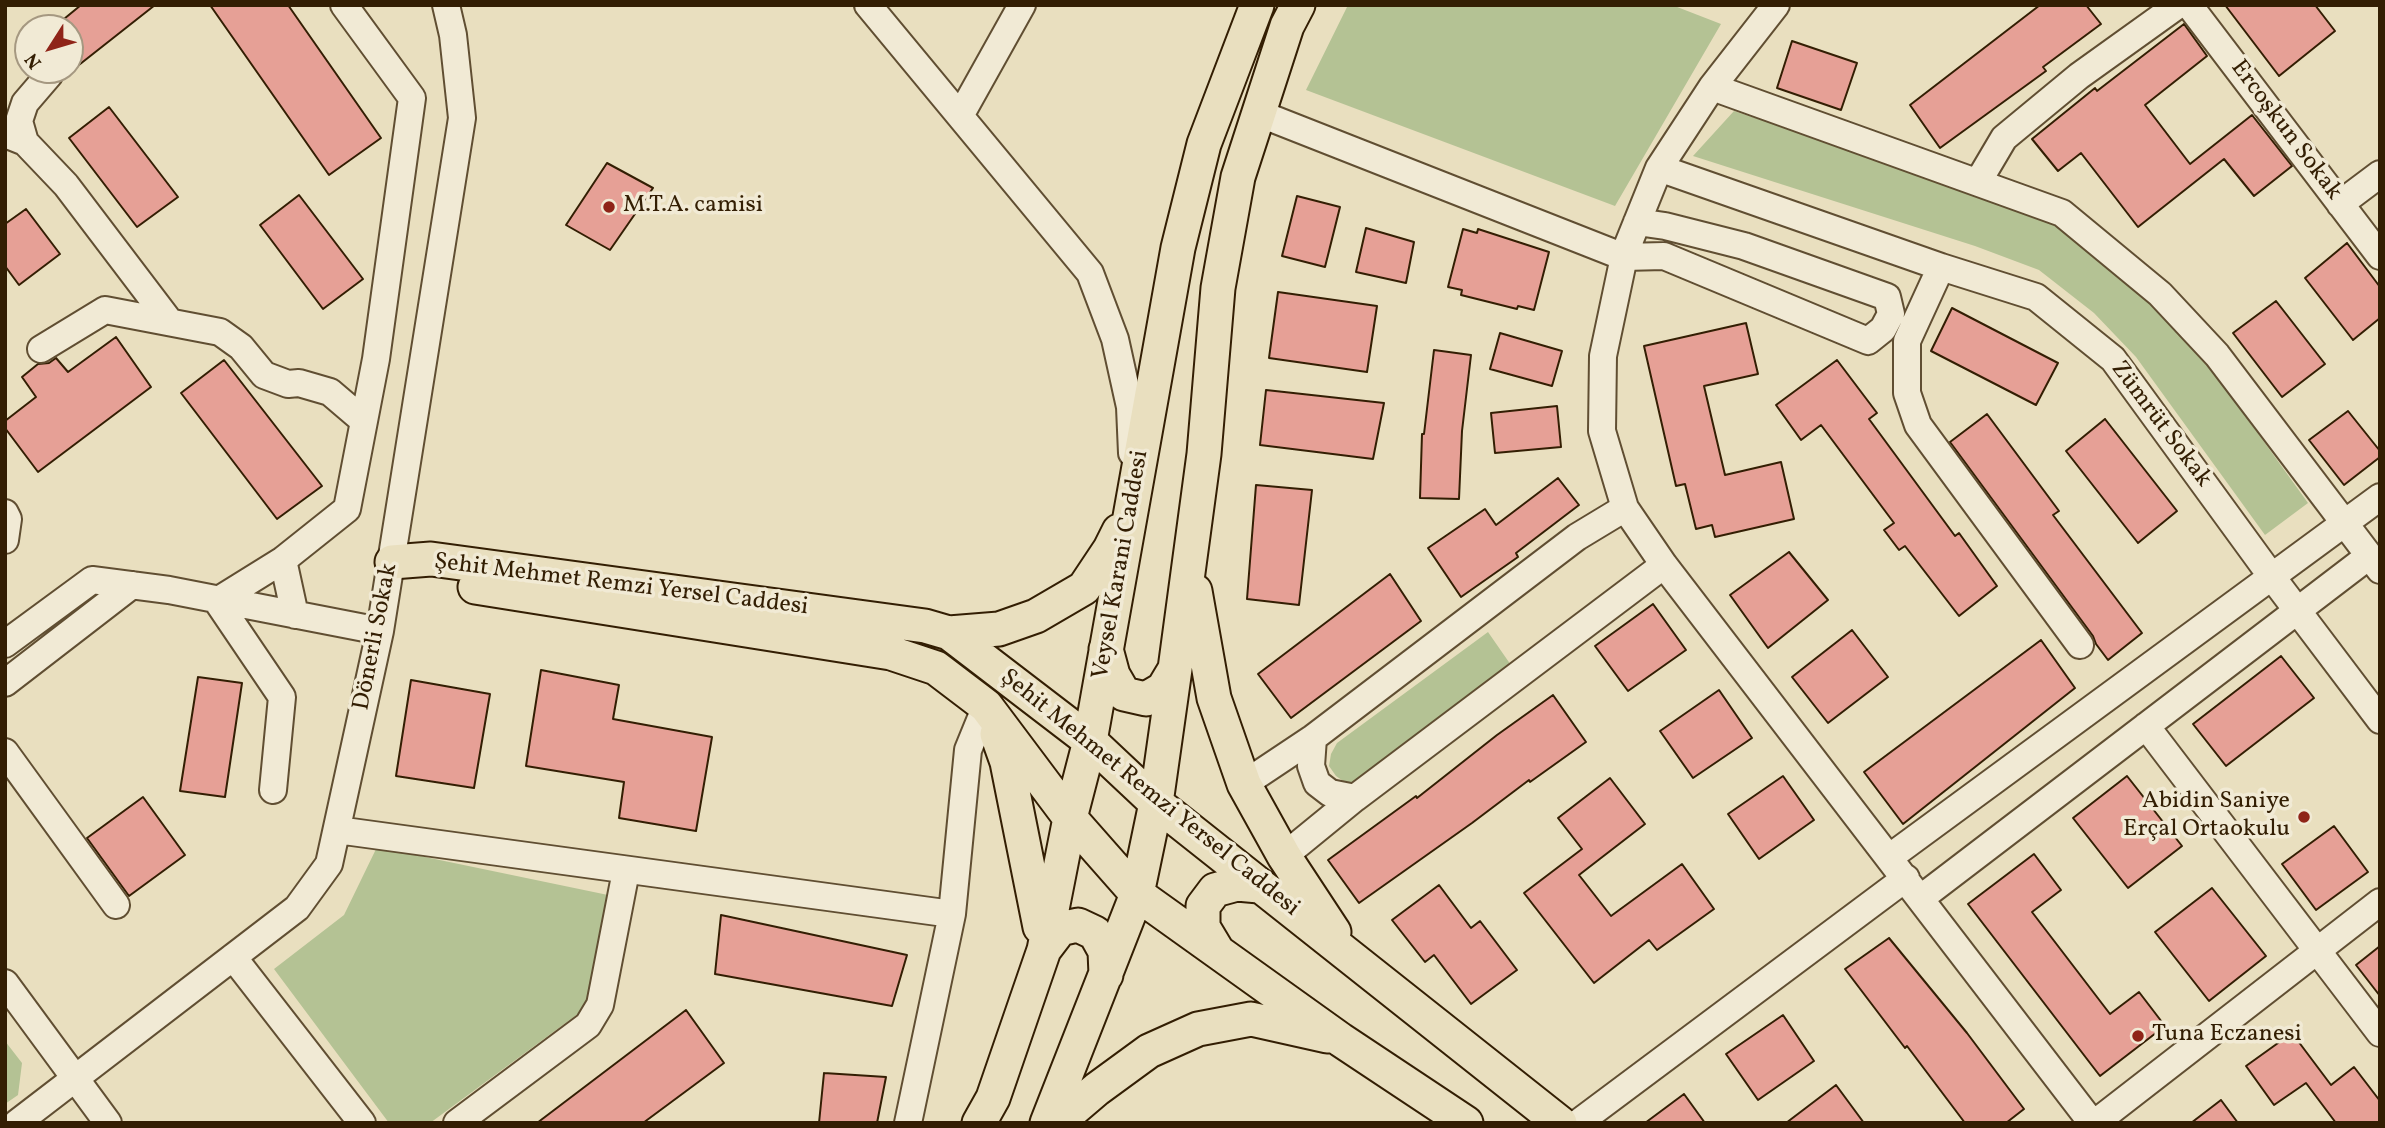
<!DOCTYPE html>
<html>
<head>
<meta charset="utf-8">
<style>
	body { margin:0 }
	#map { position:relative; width:2385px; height:1128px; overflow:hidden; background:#e9dfbf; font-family:Vollkorn,serif }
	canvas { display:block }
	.frame { position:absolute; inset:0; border:7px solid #331e03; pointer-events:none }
	.north { position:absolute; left:14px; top:14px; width:70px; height:70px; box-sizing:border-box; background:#f1ead5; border:2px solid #a59881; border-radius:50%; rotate:233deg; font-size:19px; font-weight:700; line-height:28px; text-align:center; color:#331e03 }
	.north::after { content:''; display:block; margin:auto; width:24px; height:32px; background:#8f2418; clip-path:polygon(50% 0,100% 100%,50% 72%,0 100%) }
</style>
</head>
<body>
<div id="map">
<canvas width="2385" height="1128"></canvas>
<div class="frame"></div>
<div class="north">N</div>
</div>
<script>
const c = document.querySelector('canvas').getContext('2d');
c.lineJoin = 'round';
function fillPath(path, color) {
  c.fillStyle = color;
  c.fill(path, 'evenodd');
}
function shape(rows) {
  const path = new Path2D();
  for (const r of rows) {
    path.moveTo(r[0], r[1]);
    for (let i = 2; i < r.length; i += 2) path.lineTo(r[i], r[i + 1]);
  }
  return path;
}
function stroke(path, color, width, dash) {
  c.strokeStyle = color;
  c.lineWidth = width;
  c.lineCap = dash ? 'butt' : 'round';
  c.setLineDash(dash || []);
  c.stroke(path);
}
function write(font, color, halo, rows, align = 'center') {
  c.font = font + ' Vollkorn,serif';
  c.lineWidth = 7;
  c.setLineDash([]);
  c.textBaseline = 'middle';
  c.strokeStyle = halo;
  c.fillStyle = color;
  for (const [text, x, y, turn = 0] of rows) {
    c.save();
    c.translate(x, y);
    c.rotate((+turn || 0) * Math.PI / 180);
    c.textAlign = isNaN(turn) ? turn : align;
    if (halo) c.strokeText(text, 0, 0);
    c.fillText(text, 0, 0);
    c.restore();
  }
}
const green = shape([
	[1348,5,1672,5,1721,24,1615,206,1306,90],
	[1734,111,1988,194,2048,216,2150,302,2201,354,2308,503,2265,535,2136,357,2094,313,2039,270,1975,246,1693,156],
	[1488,632,1513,668,1360,781,1346,783,1336,776,1329,766,1331,754,1337,743],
	[377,847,608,895,590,1005,430,1123,389,1123,274,969,344,915],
	[5,1041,22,1063,18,1095,5,1104]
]);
const building = shape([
	[81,5,155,5,70,72,70,28,53,28,81,5],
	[210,5,288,5,381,138,329,175,210,5],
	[2040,5,2086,5,2101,24,2043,67,2046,71,1940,148,1910,105,2040,5],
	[2225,5,2315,5,2335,31,2279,76,2225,5],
	[2184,24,2207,56,2145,105,2190,164,2252,115,2292,166,2254,196,2224,159,2138,227,2081,153,2058,171,2032,139,2095,88,2097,91,2184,24],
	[1792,41,1857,63,1841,110,1777,88,1792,41],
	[109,107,178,197,137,227,69,138,109,107],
	[607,163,653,188,610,250,566,225,607,163],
	[299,195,363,279,323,309,260,225,299,195],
	[1297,196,1340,207,1325,267,1282,256,1297,196],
	[26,209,60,254,19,285,5,266,5,224,26,209],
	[1366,228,1414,242,1406,283,1356,272,1366,228],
	[1463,229,1477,233,1478,229,1549,252,1534,310,1518,306,1517,309,1461,295,1462,290,1448,287,1463,229],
	[2347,243,2380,287,2380,318,2353,340,2305,278,2347,243],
	[1278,292,1377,306,1367,372,1269,358,1278,292],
	[2276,301,2325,364,2282,397,2233,333,2276,301],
	[1952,308,2058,363,2036,405,1931,351,1952,308],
	[1746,323,1758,374,1704,386,1725,475,1781,462,1794,519,1715,537,1712,525,1696,529,1685,484,1676,486,1644,346,1746,323],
	[1500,333,1562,351,1552,386,1490,369,1500,333],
	[116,337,151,387,38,472,5,428,5,421,36,397,22,377,38,364,49,363,56,358,68,372,116,337],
	[1434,350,1471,355,1462,431,1459,499,1420,498,1422,434,1424,434,1434,350],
	[224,360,322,486,277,519,181,393,224,360],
	[1837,360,1877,413,1869,419,1955,536,1959,533,1997,586,1959,616,1905,546,1899,550,1884,530,1894,523,1821,425,1801,440,1776,405,1837,360],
	[1266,390,1384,403,1373,459,1260,445,1266,390],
	[1557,406,1561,447,1495,453,1491,413,1557,406],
	[2348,411,2380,451,2380,457,2344,485,2309,440,2348,411],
	[1987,414,2059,511,2053,515,2142,633,2108,660,2096,644,2093,636,1950,442,1987,414],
	[2105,419,2177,511,2138,543,2066,451,2105,419],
	[1558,478,1579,505,1516,553,1518,557,1461,597,1428,548,1485,509,1496,525,1558,478],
	[1256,485,1312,490,1299,605,1247,599,1256,485],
	[1789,552,1828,600,1768,648,1730,595,1789,552],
	[1390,574,1421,621,1291,718,1258,674,1390,574],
	[1653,604,1686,650,1628,691,1595,646,1653,604],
	[1852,630,1888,677,1828,723,1792,677,1852,630],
	[2041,640,2075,688,1903,824,1864,772,2041,640],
	[2281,656,2314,698,2226,766,2193,724,2281,656],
	[541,670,619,685,613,719,712,737,696,831,619,818,624,782,526,766,541,670],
	[198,677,242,683,225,797,180,791,198,677],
	[411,680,490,694,474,788,396,776,411,680],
	[1719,690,1752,738,1693,778,1660,731,1719,690],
	[1553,695,1586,742,1530,782,1529,780,1472,823,1359,903,1328,860,1416,796,1417,798,1497,735,1553,695],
	[1783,776,1814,820,1759,859,1728,814,1783,776],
	[2127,776,2182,846,2128,888,2073,818,2127,776],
	[1610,778,1645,824,1579,875,1611,916,1682,864,1714,909,1657,950,1649,940,1594,983,1524,893,1582,849,1558,818,1610,778],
	[143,797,185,855,129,896,87,838,143,797],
	[2334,826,2368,872,2316,910,2282,864,2334,826],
	[2034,854,2061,890,2032,912,2110,1014,2139,992,2165,1026,2100,1076,1968,904,2034,854],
	[1439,885,1471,928,1480,921,1517,970,1471,1004,1434,955,1425,962,1392,920,1439,885],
	[2212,888,2266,956,2209,1001,2155,932,2212,888],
	[721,915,907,955,892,1006,715,974,721,915],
	[1889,938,1967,1033,2024,1109,2006,1123,1965,1123,1907,1046,1905,1048,1845,969,1889,938],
	[2380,946,2380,996,2356,965,2380,946],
	[686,1010,724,1063,643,1123,537,1123,686,1010],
	[1783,1015,1814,1061,1758,1100,1726,1054,1783,1015],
	[2292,1033,2331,1085,2354,1067,2380,1101,2380,1123,2336,1123,2306,1083,2274,1105,2246,1066,2292,1033],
	[824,1073,886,1077,877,1123,819,1123,824,1073],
	[1836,1085,1864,1123,1786,1123,1836,1085],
	[1684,1094,1705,1123,1645,1123,1684,1094],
	[2221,1100,2238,1123,2191,1123,2221,1100]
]);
const minor = shape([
	[868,5,1090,273,1115,339,1130,407,1132,453],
	[1776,5,1712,87,1659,168,1625,252,1603,356,1602,431,1625,508,1664,565,2092,1123],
	[2189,5,2380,256],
	[1712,87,2062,213,2160,294,2217,355,2380,570],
	[1258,113,1624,257,1664,256,1868,341,1883,329,1891,314,1887,297,1744,246,1665,226,1637,222],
	[960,116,1022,5],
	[5,134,25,142,66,185,170,322],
	[25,142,19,121,25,103,49,75],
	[1659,168,1941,267,2036,297,2113,359,2272,577,2380,720],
	[1978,182,2004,138,2079,76,2178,5],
	[2340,204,2380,174],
	[1941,267,1907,341,1907,393,1918,425,2080,645],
	[41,349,105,310,220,332,241,347,264,375,288,384,299,383,330,392,364,421],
	[5,513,8,519,5,540],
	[283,560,295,615],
	[5,644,92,580,169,590,380,631],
	[5,683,132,585],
	[2146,726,2380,1033],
	[1313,738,1311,766,1317,783,1330,793,1355,798],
	[5,752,116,905],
	[1244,784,1313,738,1577,537,1625,508],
	[273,790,282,697,217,601,283,560,347,509,376,359,412,98,344,5],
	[337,830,952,914],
	[1284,856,1355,798,1664,565],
	[1890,857,2380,497],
	[1921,898,2369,556],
	[233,957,362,1123],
	[5,983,108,1123],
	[17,1123,297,908,329,864,380,631,462,118,453,35,446,5],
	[457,1123,588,1025,600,1005,626,871],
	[908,1123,952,914,968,750,986,706],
	[1578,1123,1906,878],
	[2095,1123,2380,902]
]);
const major = shape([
	[392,562,431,559,925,626,949,633,1090,741,1156,803,1560,1123],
	[475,587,891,653,936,668,986,706,1070,818,1137,894,1341,1040,1466,1123],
	[1195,591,1214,698,1244,784,1284,856,1334,932],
	[949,633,999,629,1036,616,1084,588,1110,549,1119,531],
	[1106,649,1113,675,1124,694,1146,699,1163,689,1175,669],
	[997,734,1007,762,1040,927],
	[1044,950,1060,929,1078,925,1095,933,1105,951,1106,975],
	[1218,952,1203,927,1203,906,1215,890,1237,884,1259,886],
	[979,1123,993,1098,1044,950,1070,818,1090,741,1178,248,1204,144,1257,5],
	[1047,1123,1137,894,1156,803,1175,669,1204,454,1218,288,1238,177,1287,26,1298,5],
	[1057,1123,1097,1089,1149,1051,1198,1029,1251,1019,1327,1036]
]);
const markers = [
	[609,207,7,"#8f2418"],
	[2304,817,7,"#8f2418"],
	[2138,1036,7,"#8f2418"]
];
const streetNames = [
	["Ercoşkun Sokak",2285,131,53],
	["Zümrüt Sokak",2160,425,53],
	["Veysel Karani Caddesi",1122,565,-80],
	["Şehit Mehmet Remzi Yersel Caddesi",621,586,7],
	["Dönerli Sokak",377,637,-79],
	["Şehit Mehmet Remzi Yersel Caddesi",1149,794,39]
];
const poiNames = [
	["M.T.A. camisi",623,207],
	["Abidin Saniye",2290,803,"right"],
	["Erçal Ortaokulu",2290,831,"right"],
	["Tuna Eczanesi",2152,1036]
];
fillPath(green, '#b4c294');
fillPath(building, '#e6a096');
stroke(building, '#331e03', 2);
stroke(minor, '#604e32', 30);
stroke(major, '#331e03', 37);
stroke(minor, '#f1ead5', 26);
stroke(major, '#e9dfbf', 33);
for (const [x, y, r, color] of markers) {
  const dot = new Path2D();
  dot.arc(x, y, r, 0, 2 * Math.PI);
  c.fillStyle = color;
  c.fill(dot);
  stroke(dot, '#f1ead5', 2.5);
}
write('24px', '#331e03', '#f1ead5', streetNames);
write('24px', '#331e03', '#f1ead5', poiNames, 'left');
</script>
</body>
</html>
